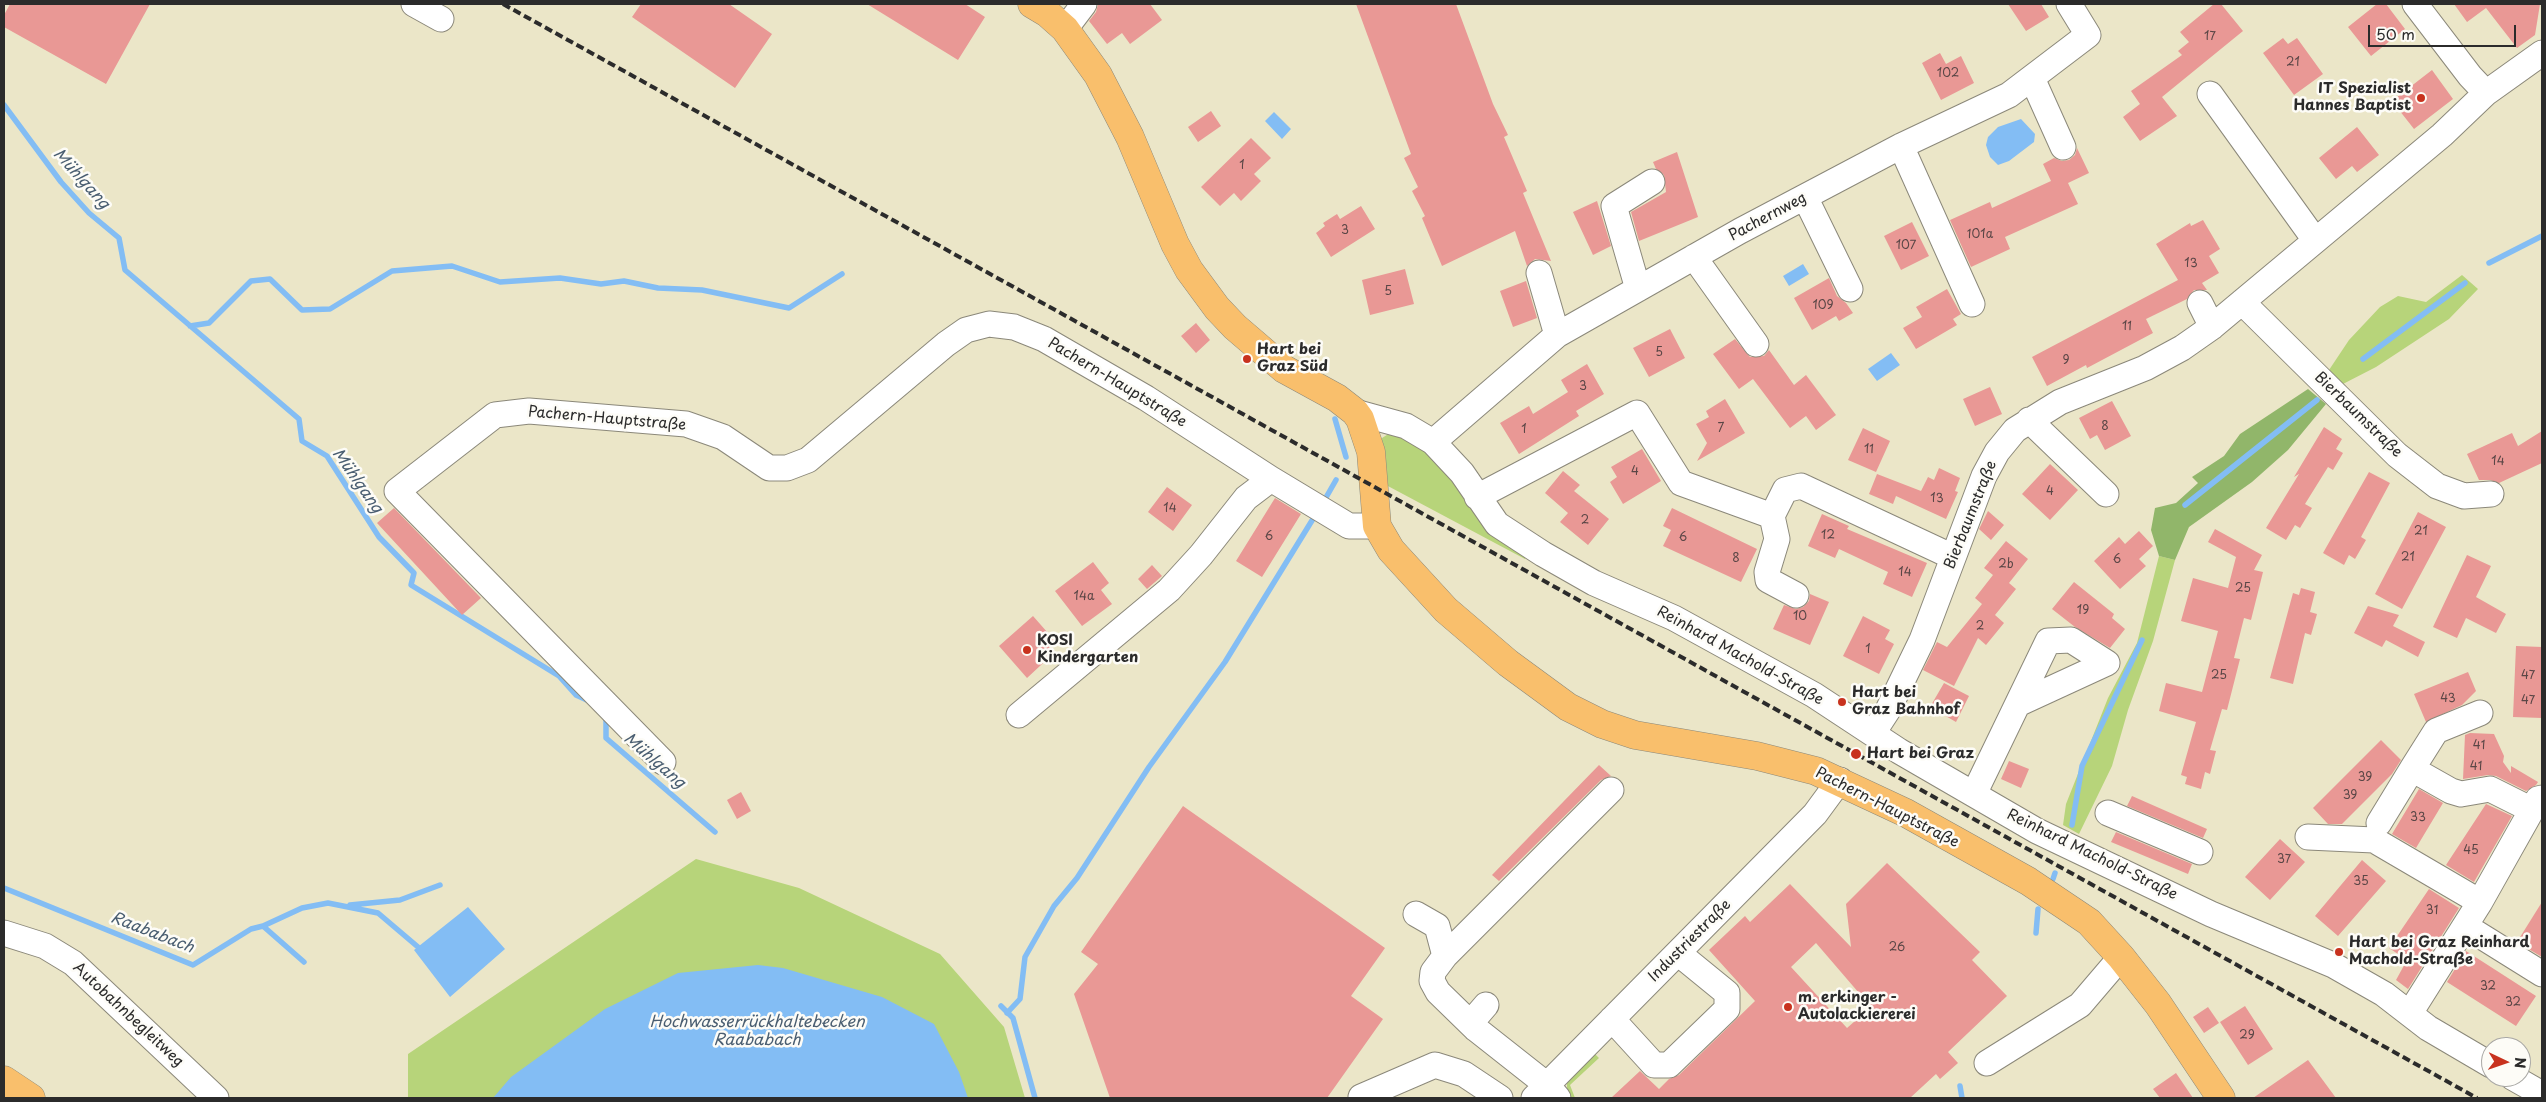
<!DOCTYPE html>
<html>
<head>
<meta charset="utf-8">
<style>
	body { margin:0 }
	#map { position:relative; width:2546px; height:1102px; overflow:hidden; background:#ebe6c8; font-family:"Playpen Sans",sans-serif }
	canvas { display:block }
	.frame { position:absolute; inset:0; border:5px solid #2b2b2b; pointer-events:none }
	.north { position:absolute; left:2481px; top:1037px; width:50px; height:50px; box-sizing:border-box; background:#fdfcf7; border:1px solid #a9a8a5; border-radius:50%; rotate:93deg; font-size:14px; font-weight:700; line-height:20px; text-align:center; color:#2b2b2b }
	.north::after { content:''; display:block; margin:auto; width:18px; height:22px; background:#c8321e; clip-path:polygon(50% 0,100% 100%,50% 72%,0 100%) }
	.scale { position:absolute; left:2368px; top:25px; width:148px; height:22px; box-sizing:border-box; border:2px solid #2b2b2b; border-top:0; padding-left:6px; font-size:15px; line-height:18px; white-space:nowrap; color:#2b2b2b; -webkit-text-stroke:4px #fdfcf7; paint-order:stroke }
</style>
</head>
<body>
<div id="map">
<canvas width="2546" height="1102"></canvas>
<div class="frame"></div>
<div class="north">N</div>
<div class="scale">50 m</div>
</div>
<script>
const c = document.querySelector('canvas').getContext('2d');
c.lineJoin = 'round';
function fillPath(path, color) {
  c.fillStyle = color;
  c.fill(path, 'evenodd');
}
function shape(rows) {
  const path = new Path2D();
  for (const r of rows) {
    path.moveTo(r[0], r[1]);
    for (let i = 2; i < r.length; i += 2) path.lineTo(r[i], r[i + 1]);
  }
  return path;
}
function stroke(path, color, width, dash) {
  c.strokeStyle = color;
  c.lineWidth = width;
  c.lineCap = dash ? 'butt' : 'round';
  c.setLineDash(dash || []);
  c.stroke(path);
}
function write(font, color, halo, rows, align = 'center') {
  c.font = font + ' "Playpen Sans",sans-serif';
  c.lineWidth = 5;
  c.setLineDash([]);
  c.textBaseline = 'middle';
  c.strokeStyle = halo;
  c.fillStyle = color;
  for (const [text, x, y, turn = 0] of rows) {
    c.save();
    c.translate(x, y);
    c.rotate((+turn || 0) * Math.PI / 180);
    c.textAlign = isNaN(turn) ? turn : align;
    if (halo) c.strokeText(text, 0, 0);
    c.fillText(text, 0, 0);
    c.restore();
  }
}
const green = shape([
	[2462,275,2478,289,2449,319,2376,367,2341,385,2327,373,2349,340,2380,307,2398,296,2426,302],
	[1390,433,1428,449,1527,554,1525,559,1386,485,1380,444,1382,438],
	[2159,556,2175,560,2153,641,2128,710,2112,766,2079,834,2063,825,2066,804,2108,698,2137,643],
	[696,859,799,888,940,954,1004,1027,1025,1098,408,1098,408,1054],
	[1593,1052,1599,1058,1570,1085,1575,1098,1567,1098,1567,1076]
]);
const forest = shape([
	[2308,389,2326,404,2288,450,2252,482,2189,527,2175,560,2159,556,2151,530,2155,508,2176,503,2198,483,2192,477,2224,456,2240,434]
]);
const water = shape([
	[1274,112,1291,129,1282,139,1265,121],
	[2021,119,2035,134,2034,142,2009,161,1998,165,1990,157,1986,145,1988,137,1998,127],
	[1803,264,1809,274,1789,286,1783,276],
	[1891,353,1900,365,1877,381,1868,369],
	[468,907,505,949,450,997,414,950],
	[758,965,783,968,882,997,934,1024,959,1072,968,1098,493,1098,511,1077,605,1009,678,973]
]);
const stream = shape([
	[4,105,61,182,89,213,119,238,125,270,299,419,302,441,327,456,379,537,414,573,411,585,559,676,576,695,589,701],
	[2489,263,2542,236],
	[190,326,209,323,251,281,270,279,302,310,330,309,392,271,452,266,500,282,560,278,601,284,624,281,658,288,702,290,789,308,842,274],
	[2363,359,2465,283],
	[1335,419,1346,457],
	[1324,501,1336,480],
	[2185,505,2317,400],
	[606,714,606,738,715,832],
	[2072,825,2082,766,2142,640],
	[2053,879,2055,873],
	[4,888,193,965,251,929,263,926,304,962],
	[350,905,400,900,440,885],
	[263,926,302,908,328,903,378,913,418,947],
	[2036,933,2038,909],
	[1001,1006,1013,1018,1035,1098],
	[1007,1013,1020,999,1025,957,1054,906,1077,878,1149,767,1225,662,1316,514],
	[1960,1086,1962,1098]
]);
const building = shape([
	[10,4,150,4,106,84,4,27,4,15],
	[641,4,729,4,772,34,735,88,632,17],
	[867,4,965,4,985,17,958,60],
	[1098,4,1150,4,1162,20,1130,44,1122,33,1107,44,1089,21,1096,12],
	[1356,4,1456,4,1493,104,1508,135,1504,137,1527,191,1523,193,1551,261,1535,259,1527,266,1515,231,1442,266,1422,218,1425,216,1412,191,1418,187,1404,158,1411,154],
	[2008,4,2041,4,2049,17,2026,31],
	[2214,4,2221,4,2243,31,2162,97,2177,116,2140,141,2123,117,2140,104,2131,91,2182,55,2178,51,2189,42,2180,32],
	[2377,4,2386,4,2405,29,2371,56,2348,27],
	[2454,4,2540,4,2535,35,2517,48,2486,8,2467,22],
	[2283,38,2288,44,2297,38,2323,74,2294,95,2263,53],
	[1940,53,1946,64,1961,56,1974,83,1941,100,1922,63],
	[2432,70,2453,99,2414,129,2392,101],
	[1211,111,1221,126,1198,142,1188,127],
	[2357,127,2379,155,2357,172,2352,166,2336,179,2319,158],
	[1251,138,1271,158,1254,174,1261,181,1241,201,1234,193,1220,206,1201,187],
	[2077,148,2089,173,2068,183,2078,204,2005,237,2010,249,1971,267,1950,220,1990,202,1992,208,2051,181,2043,164,2054,158,2062,161,2069,160,2075,155],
	[1677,152,1698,217,1639,241,1631,212,1666,192,1664,175,1656,169,1653,162],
	[1597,201,1611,246,1593,255,1573,212],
	[1361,206,1375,229,1331,257,1316,233,1325,226,1323,223,1337,214,1340,219],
	[2203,220,2220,249,2209,256,2219,273,2202,283,2207,290,2194,290,2187,299,2146,319,2153,333,2087,368,2086,365,2047,386,2032,357,2178,280,2156,244,2190,223,2191,226],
	[1912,222,1929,256,1901,270,1884,236],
	[1405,269,1414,304,1370,315,1362,280],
	[1829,278,1837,296,1846,303,1853,313,1839,321,1836,316,1812,330,1794,298],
	[1526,281,1537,318,1513,327,1500,291],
	[1947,289,1961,314,1953,319,1957,325,1916,349,1903,328,1922,317,1916,307],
	[1196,323,1210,340,1196,353,1181,336],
	[1670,329,1685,358,1649,377,1633,348],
	[1735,339,1750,357,1764,356,1769,350,1794,385,1806,375,1836,415,1816,430,1806,416,1790,428,1753,379,1739,389,1713,354],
	[1587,364,1604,394,1576,411,1579,416,1519,454,1500,423,1529,406,1533,414,1568,392,1561,380],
	[1990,387,2002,414,1975,426,1963,399],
	[1725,399,1745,433,1697,461,1707,443,1696,424,1709,417,1706,411],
	[2112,401,2131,436,2105,450,2097,435,2090,439,2079,418],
	[2324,427,2342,439,2336,449,2343,453,2333,470,2328,467,2305,504,2312,508,2300,528,2295,525,2286,540,2266,528,2299,474,2294,477],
	[1863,428,1890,441,1876,472,1848,460],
	[2542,431,2542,463,2499,483,2490,480,2479,480,2467,454,2512,433,2518,446],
	[1642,449,1661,481,1623,504,1610,482,1617,477,1611,467],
	[2050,464,2078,490,2050,520,2022,494],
	[1939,468,1960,478,1955,491,1958,492,1946,519,1896,496,1893,504,1869,494,1877,474,1921,491,1928,477,1934,480],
	[1563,471,1580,485,1574,491,1609,519,1588,545,1560,522,1568,513,1545,493],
	[2369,472,2390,483,2361,537,2366,540,2355,559,2349,555,2344,565,2323,553],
	[1167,487,1192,505,1173,531,1148,512],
	[1275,498,1301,514,1262,577,1236,561],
	[394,508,481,598,462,615,377,523],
	[1672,508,1757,549,1741,582,1663,546,1671,530,1663,526],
	[1988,511,2004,525,1991,540,1979,529],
	[2418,512,2446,527,2402,609,2375,594],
	[1822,514,1849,526,1847,529,1927,563,1912,597,1883,584,1888,572,1839,549,1835,558,1808,546],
	[2215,529,2262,555,2254,570,2263,572,2251,620,2244,618,2234,658,2240,659,2227,710,2222,709,2210,750,2216,751,2210,774,2205,772,2201,789,2185,784,2187,777,2181,775,2196,722,2159,711,2166,683,2202,692,2218,631,2181,621,2193,578,2228,588,2236,557,2208,542],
	[2139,531,2153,546,2139,559,2146,566,2120,589,2094,561,2119,537,2125,544],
	[2006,541,2028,559,2009,583,2016,589,1995,615,2004,623,1986,645,1978,638,1954,686,1923,670,1937,642,1947,647,1982,604,1975,598,1993,575,1984,568],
	[2467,555,2491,566,2476,597,2506,614,2496,633,2466,618,2457,638,2433,627],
	[1093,562,1109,583,1101,590,1112,604,1082,626,1055,591],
	[1152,565,1162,576,1147,589,1138,579],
	[2074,582,2114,614,2112,618,2125,629,2110,648,2075,627,2052,609],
	[2301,588,2315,592,2310,612,2317,614,2311,635,2305,633,2293,684,2270,678,2293,593,2299,595],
	[1810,594,1829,602,1810,645,1773,629,1784,605,1796,609,1803,607,1809,601],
	[2368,606,2399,615,2393,626,2425,642,2418,657,2386,640,2382,647,2354,633],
	[1033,616,1055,641,1049,647,1054,653,1027,678,999,646],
	[1863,616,1890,630,1885,639,1894,644,1879,674,1843,656],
	[2516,646,2542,647,2542,718,2513,717],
	[2468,672,2476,691,2462,705,2426,722,2414,694],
	[1944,683,1969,696,1956,722,1930,707],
	[2470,733,2494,734,2504,756,2503,762,2511,773,2511,766,2538,782,2536,785,2526,791,2496,776,2488,775,2463,779,2465,735],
	[2381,740,2401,760,2392,774,2342,824,2328,824,2313,808],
	[2009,761,2029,769,2021,788,2001,779],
	[1599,765,1611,776,1601,780,1499,881,1492,875],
	[2419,789,2443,803,2416,848,2392,834],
	[741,792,751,811,737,819,727,800],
	[2132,796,2207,829,2203,838,2127,806],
	[2486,804,2512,816,2474,882,2446,865],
	[1183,806,1385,948,1351,996,1383,1019,1327,1098,1110,1098,1074,994,1098,964,1081,952],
	[2116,832,2192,864,2188,874,2111,842],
	[2280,839,2305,862,2270,900,2245,877],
	[2362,860,2386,881,2338,936,2315,916],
	[1887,863,1980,952,1972,960,2007,996,1948,1052,1958,1063,1940,1079,1936,1074,1910,1098,1611,1098,1640,1071,1659,1089,1669,1079,1679,1075,1755,1001,1709,950,1745,916,1750,922,1790,884,1851,947,1846,904],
	[1816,943,1871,1007,1847,1028,1791,967],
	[2429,889,2459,908,2408,989,2396,980,2407,960,2389,948],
	[2542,902,2542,957,2517,942],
	[2466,951,2536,996,2516,1026,2447,982],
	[2245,1006,2273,1049,2248,1065,2220,1022],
	[2208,1007,2219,1023,2204,1033,2193,1017],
	[2308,1060,2336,1098,2253,1098],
	[2176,1073,2193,1098,2160,1098,2153,1089]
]);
const minor = shape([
	[414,4,441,19],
	[2415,4,2470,76,2486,93],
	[1065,29,1084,4],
	[2032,78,2063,147],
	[2210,94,2315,240],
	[1901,146,1972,304],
	[1805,197,1850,289],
	[1694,257,1756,344],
	[1539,273,1557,335],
	[1638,289,1614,206,1652,182],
	[2242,302,2397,455,2437,486,2464,496,2491,494],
	[2200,303,2212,327],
	[1355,412,1406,426,1433,442,1462,473,1497,524,1543,554,1594,583,1674,618,1814,695,1899,751,2037,831,2211,914,2333,965,2384,994,2428,1028,2491,1065],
	[2029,420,2106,494],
	[1433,442,1557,335,1740,231,1901,146,2009,95,2088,35,2069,4],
	[1477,497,1637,413,1681,483,1772,516,1785,490,1801,486,1953,557],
	[1772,516,1777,539,1767,572,1768,580,1796,595],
	[1019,715,1169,590,1201,555,1246,498,1271,479,1349,526,1377,526],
	[1873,733,1888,710,1922,640,1984,476,1997,452,2015,430,2060,402,2145,368,2182,348,2212,327,2442,135,2486,93,2542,53],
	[663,762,397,491,495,415,529,411,686,424,723,437,769,468,787,468,808,460,946,344,966,330,989,324,1014,327,1044,339,1146,398,1271,479],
	[2412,769,2436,731,2480,713],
	[1974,794,2048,641,2071,640,2107,663,2018,704],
	[2108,813,2200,852],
	[2379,823,2412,769,2451,791,2461,794,2490,789,2532,810],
	[2308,837,2374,840,2480,902],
	[1416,914,1437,926,1445,956,1433,972,1432,981,1438,992,1476,1029,1547,1085,1558,1098],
	[2465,926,2542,974],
	[4,933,45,946,73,963,216,1098],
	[1445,956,1611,790],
	[2410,1013,2480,902,2538,799,2542,798],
	[1612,1019,1654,1065,1669,1065,1727,1009,1727,993,1678,953],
	[1476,1029,1474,1019,1486,1005],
	[1987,1063,2080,1005,2121,957],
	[2512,1077,2542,1094],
	[1361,1097,1435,1065,1464,1074,1500,1098],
	[1534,1098,1815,814,1840,780]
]);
const major = shape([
	[1032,4,1047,13,1065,29,1098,75,1130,137,1175,244,1189,270,1217,308,1235,327,1284,369,1337,398,1355,412,1360,419,1371,452,1377,526,1391,550,1446,610,1508,663,1568,707,1602,724,1635,735,1757,756,1816,771,1906,813,2028,881,2089,922,2121,957,2158,1004,2221,1098]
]);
const highway = shape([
	[4,1080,31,1098]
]);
const rail = shape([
	[503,4,2477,1098]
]);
const markers = [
	[2421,98,5,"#c8321e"],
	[1247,359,5,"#c8321e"],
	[1027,650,5,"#c8321e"],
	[1842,702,5,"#c8321e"],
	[1856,754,6,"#c8321e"],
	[2339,952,5,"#c8321e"],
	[1788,1007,5,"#c8321e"]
];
const numberNames = [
	["17",2210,37],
	["21",2293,63],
	["102",1948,74],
	["1",1242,166],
	["3",1345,231],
	["101a",1980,235],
	["107",1906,246],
	["13",2191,264],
	["5",1388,292],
	["109",1823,306],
	["11",2127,327],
	["5",1659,353],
	["9",2066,361],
	["3",1583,387],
	["8",2105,427],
	["7",1721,429],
	["1",1524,430],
	["11",1869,450],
	["14",2498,462],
	["4",1635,472],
	["4",2050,492],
	["13",1937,499],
	["14",1170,509],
	["2",1585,521],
	["21",2421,532],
	["12",1828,536],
	["6",1269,537],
	["6",1683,538],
	["21",2408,558],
	["8",1736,559],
	["6",2117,560],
	["2b",2006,565],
	["14",1905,573],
	["25",2243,589],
	["14a",1084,597],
	["19",2083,611],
	["10",1800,617],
	["2",1980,627],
	["1",1868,650],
	["25",2219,676],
	["47",2528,676],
	["43",2448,699],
	["47",2528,701],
	["41",2479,746],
	["41",2476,767],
	["39",2365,778],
	["39",2350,796],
	["33",2418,818],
	["45",2471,851],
	["37",2284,860],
	["35",2361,882],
	["31",2432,911],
	["26",1897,948],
	["32",2488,987],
	["32",2513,1003],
	["29",2247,1036]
];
const poiNames = [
	["IT Spezialist",2411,89,"right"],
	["Hannes Baptist",2411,106,"right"],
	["Hart bei",1257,350],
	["Graz Süd",1257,367],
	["KOSI",1037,641],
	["Kindergarten",1037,658],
	["Hart bei",1852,693],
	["Graz Bahnhof",1852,710],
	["Hart bei Graz",1867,754],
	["Hart bei Graz Reinhard",2349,943],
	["Machold-Straße",2349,960],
	["m. erkinger -",1798,998],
	["Autolackiererei",1798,1015]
];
const streetNames = [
	["Pachernweg",1768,217,-28],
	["Pachern-Hauptstraße",1117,383,31],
	["Bierbaumstraße",2358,415,44],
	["Pachern-Hauptstraße",607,419,5],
	["Bierbaumstraße",1971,515,-68],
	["Reinhard Machold-Straße",1740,656,29],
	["Pachern-Hauptstraße",1887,808,27],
	["Reinhard Machold-Straße",2092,855,26],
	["Industriestraße",1690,941,-45],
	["Autobahnbegleitweg",128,1015,43]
];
const waterNames = [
	["Mühlgang",81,179,48],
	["Mühlgang",357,481,55],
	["Mühlgang",654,761,41],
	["Raababach",152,933,21],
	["Hochwasserrückhaltebecken",757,1023],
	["Raababach",757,1041]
];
fillPath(green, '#b7d47a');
fillPath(forest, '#91b66a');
fillPath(water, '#83bdf4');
stroke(stream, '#83bdf4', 5.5);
fillPath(building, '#e99895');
stroke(minor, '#8b887a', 27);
stroke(major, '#8b887a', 29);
stroke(highway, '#8b887a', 29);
stroke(minor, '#fff', 25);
stroke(major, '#f9bf6c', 28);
stroke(highway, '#f9bf6c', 28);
stroke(rail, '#2b2b2b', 4, [8, 4]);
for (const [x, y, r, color] of markers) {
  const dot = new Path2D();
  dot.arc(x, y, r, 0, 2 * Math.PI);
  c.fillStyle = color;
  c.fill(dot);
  stroke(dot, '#fdfcf7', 2);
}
write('12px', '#5a4646', null, numberNames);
write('bold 15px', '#2b2b2b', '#fdfcf7', poiNames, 'left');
write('15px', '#2b2b2b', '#fdfcf7', streetNames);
write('italic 16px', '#4a5e71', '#fdfcf7', waterNames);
</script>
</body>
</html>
